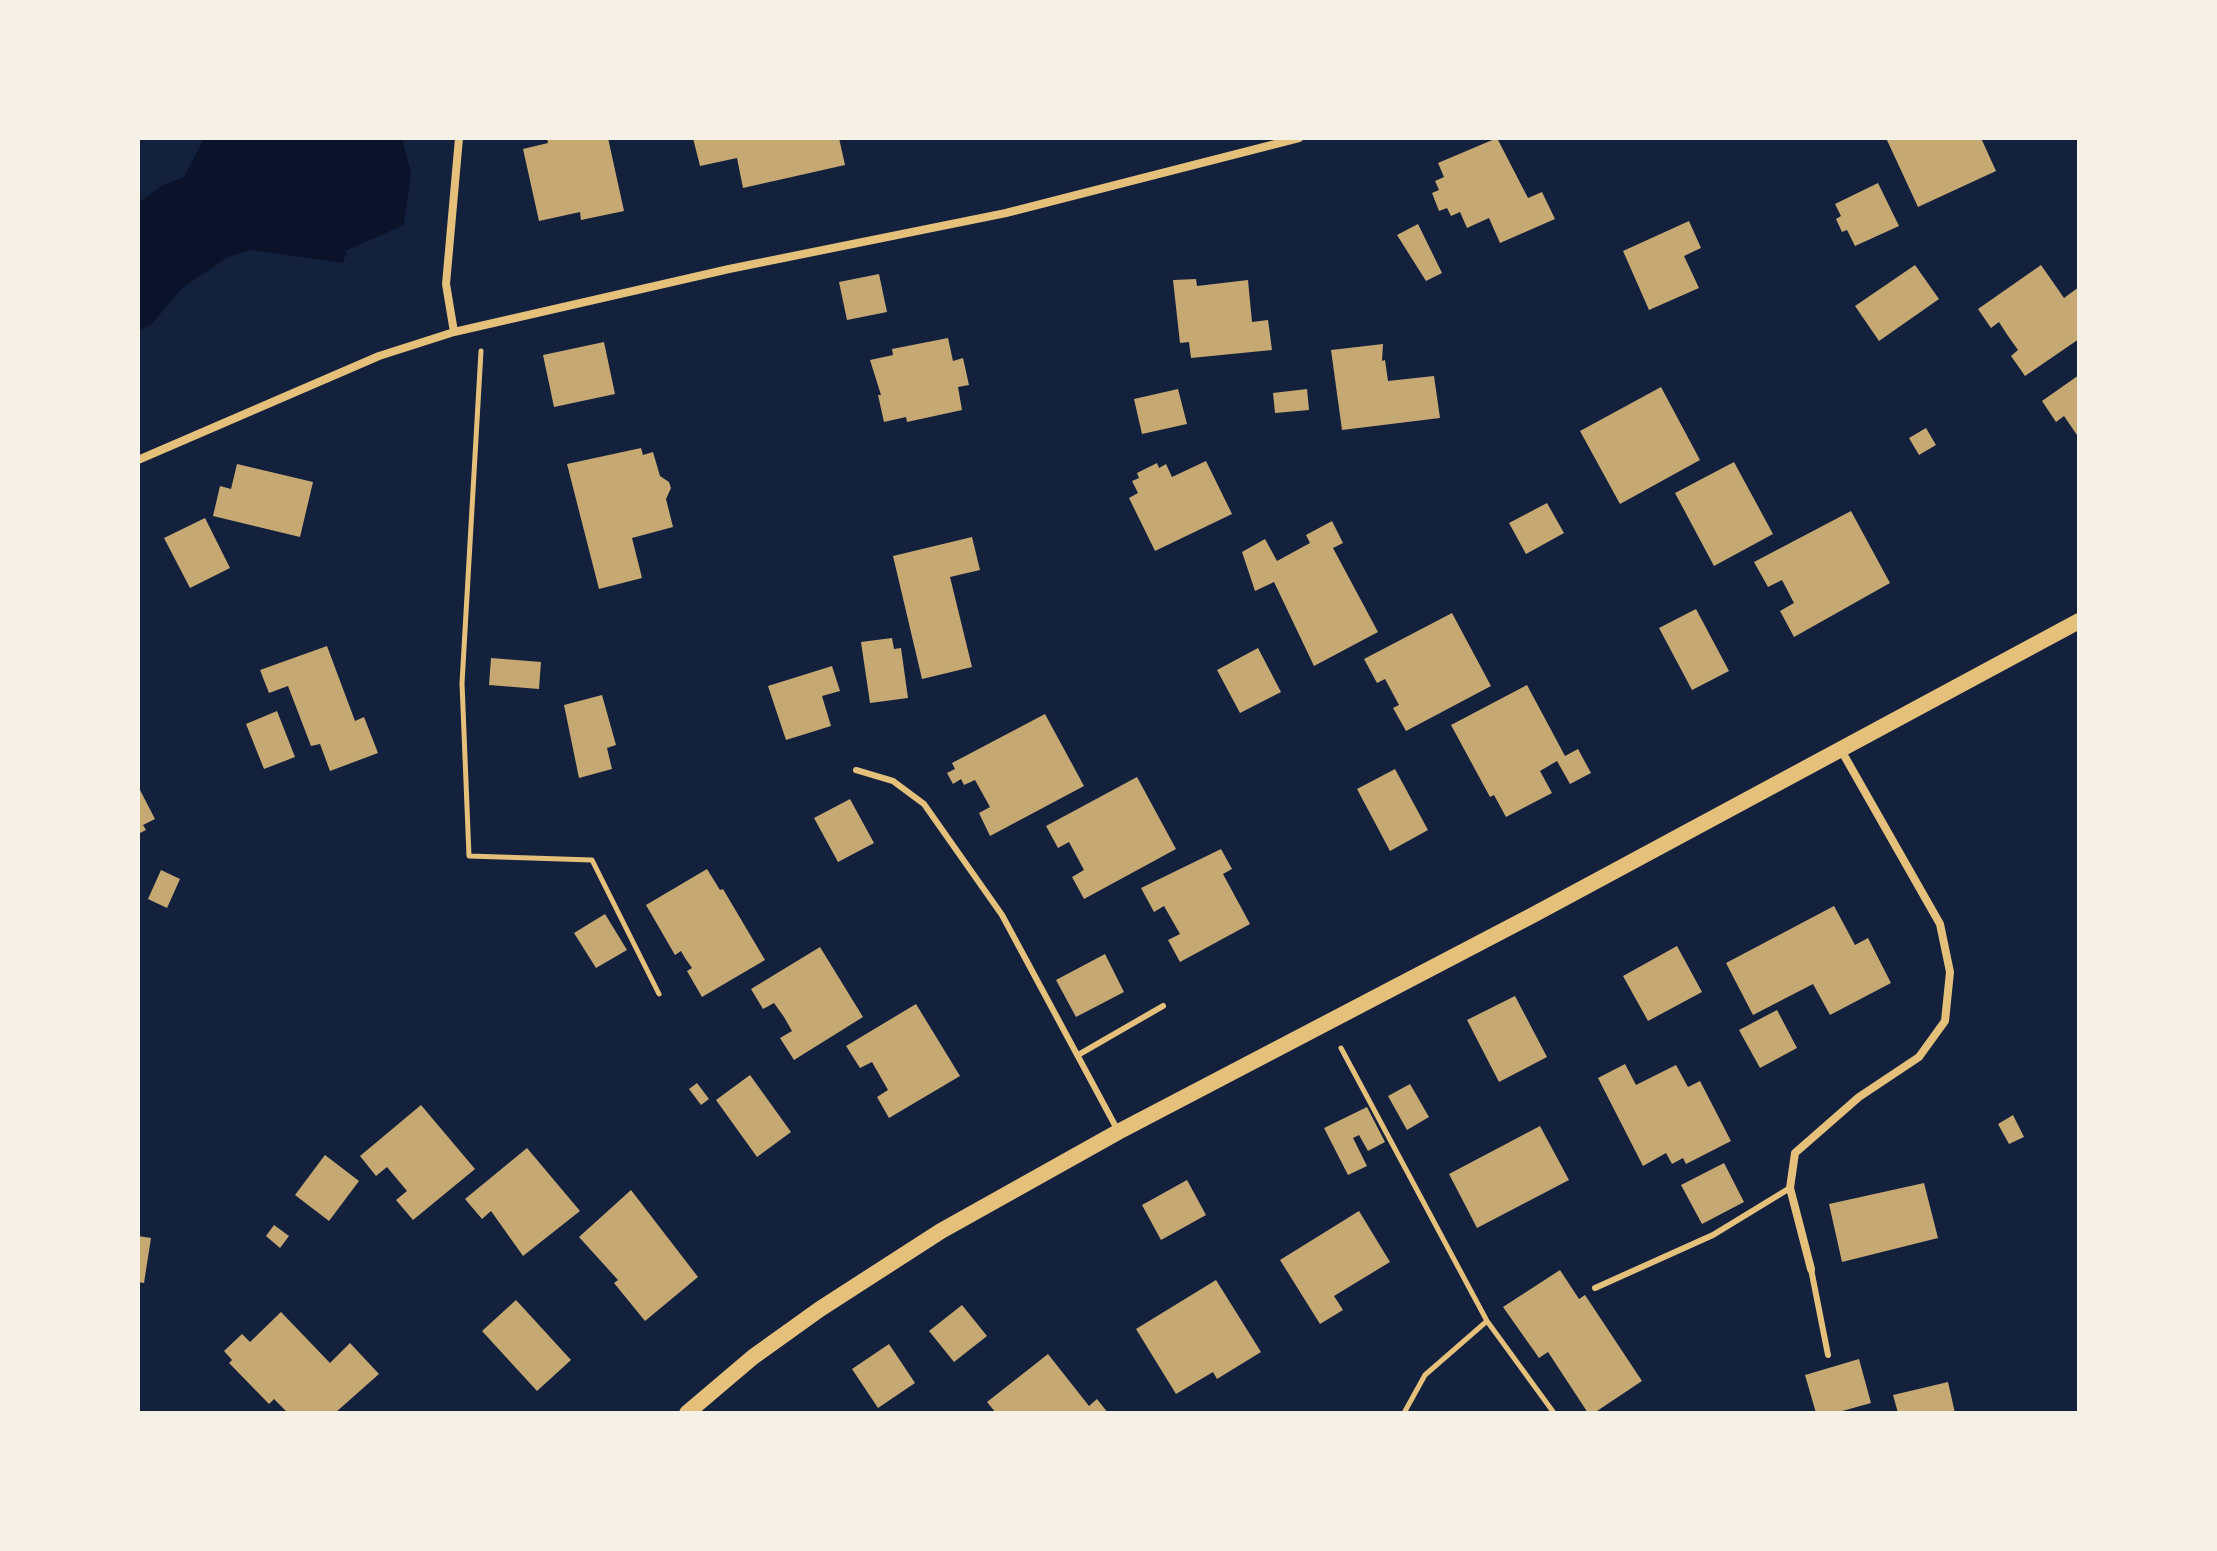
<!DOCTYPE html>
<html>
<head>
<meta charset="utf-8">
<style>
	body { margin:0 }
	#map { position:relative; width:2217px; height:1551px; overflow:hidden; background:#14213d; font-family:"Public Sans",sans-serif }
	canvas { display:block }
	.frame { position:absolute; inset:0; border:140px solid #f6f1e7; pointer-events:none }
</style>
</head>
<body>
<div id="map">
<canvas width="2217" height="1551"></canvas>
<div class="frame"></div>
</div>
<script>
const c = document.querySelector('canvas').getContext('2d');
c.lineJoin = 'round';
function fillPath(path, color) {
  c.fillStyle = color;
  c.fill(path, 'evenodd');
}
function shape(rows) {
  const path = new Path2D();
  for (const r of rows) {
    path.moveTo(r[0], r[1]);
    for (let i = 2; i < r.length; i += 2) path.lineTo(r[i], r[i + 1]);
  }
  return path;
}
function stroke(path, color, width, dash) {
  c.strokeStyle = color;
  c.lineWidth = width;
  c.lineCap = dash ? 'butt' : 'round';
  c.setLineDash(dash || []);
  c.stroke(path);
}
const water = shape([
	[204,138,402,138,411,173,404,225,347,250,343,263,251,250,228,257,182,288,152,324,138,331,138,203,163,185,184,177]
]);
const building = shape([
	[547,138,608,138,624,211,581,220,580,212,539,221,523,149,548,143],
	[693,138,839,138,845,165,743,188,737,158,700,166],
	[1497,138,1528,198,1542,192,1555,219,1500,243,1489,218,1467,228,1460,212,1451,216,1447,208,1439,211,1432,193,1439,190,1435,181,1444,177,1438,163],
	[1886,138,1981,138,1996,171,1918,207],
	[1878,183,1899,226,1855,246,1847,230,1842,232,1836,219,1841,216,1835,204],
	[1689,221,1701,248,1684,256,1699,288,1649,310,1623,251],
	[1418,224,1442,273,1426,281,1397,235],
	[1915,265,1939,299,1879,341,1855,306],
	[2041,265,2064,298,2079,287,2079,339,2025,376,2011,356,2018,350,2008,336,1999,322,1991,328,1978,309],
	[879,274,887,312,847,320,839,282],
	[1196,279,1197,286,1248,280,1252,322,1268,320,1272,350,1191,358,1189,342,1180,343,1173,280],
	[948,338,953,361,963,358,969,385,958,387,962,410,907,422,906,417,884,422,878,395,881,395,870,360,893,355,892,349],
	[604,342,615,394,554,407,543,355],
	[1383,344,1382,361,1385,360,1388,381,1434,376,1440,418,1342,430,1331,350],
	[2079,375,2079,438,2064,416,2056,422,2042,401],
	[1661,387,1700,460,1620,504,1580,431],
	[1178,389,1187,424,1142,434,1134,399],
	[1307,389,1309,410,1275,413,1273,393],
	[1926,428,1936,445,1919,455,1909,438],
	[641,448,643,455,653,452,660,476,669,482,671,488,666,499,673,527,632,538,642,578,599,589,567,464],
	[1206,461,1232,514,1155,551,1129,498,1138,493,1132,481,1139,478,1137,473,1157,463,1159,468,1166,464,1172,477],
	[1734,462,1773,534,1714,566,1675,493],
	[237,464,313,482,300,537,213,516,220,486,231,489],
	[1547,503,1564,533,1526,554,1509,523],
	[1851,511,1890,583,1794,637,1780,611,1794,603,1782,580,1768,587,1754,562],
	[205,518,230,568,190,588,164,538],
	[1332,521,1343,543,1333,548,1378,632,1314,666,1274,582,1255,591,1242,552,1265,539,1277,561,1310,543,1306,535],
	[972,537,980,570,950,577,972,667,922,679,893,556],
	[1696,609,1729,671,1692,690,1659,628],
	[1452,613,1491,686,1406,731,1393,708,1399,705,1385,679,1377,683,1364,659],
	[892,638,894,649,901,648,908,698,870,703,861,642],
	[327,646,355,721,364,717,378,753,330,771,320,744,311,746,288,686,269,693,260,670],
	[1258,648,1281,692,1240,713,1217,670],
	[491,658,541,662,539,689,489,685],
	[832,666,840,691,822,696,831,726,786,740,768,686],
	[1527,685,1565,756,1578,749,1591,773,1570,784,1557,761,1540,771,1552,793,1506,817,1494,795,1490,797,1451,725],
	[602,695,616,745,607,748,612,769,579,778,564,705],
	[277,711,295,757,264,769,246,724],
	[1045,714,1084,786,990,836,979,813,990,807,975,780,964,785,961,779,953,784,947,773,955,769,952,763],
	[1395,769,1428,830,1390,851,1357,789],
	[1137,777,1176,849,1084,899,1072,877,1084,870,1069,842,1058,848,1046,826],
	[140,790,155,819,143,825,146,830,138,834],
	[850,799,874,843,838,862,814,818],
	[1221,849,1232,869,1223,874,1250,924,1180,962,1168,940,1180,934,1164,906,1154,912,1141,888],
	[707,869,720,890,723,889,765,960,702,997,687,971,692,968,685,958,681,951,675,955,646,905],
	[161,870,180,879,167,908,148,899],
	[1834,906,1855,945,1868,938,1891,983,1830,1015,1813,984,1753,1015,1726,963],
	[605,914,627,950,596,968,574,933],
	[1677,946,1702,992,1648,1021,1623,976],
	[820,947,863,1017,794,1060,780,1038,792,1031,784,1017,774,1003,763,1009,751,989],
	[1105,954,1124,992,1076,1017,1056,980],
	[1515,996,1547,1057,1499,1082,1467,1020],
	[916,1004,960,1076,889,1118,877,1097,888,1090,872,1062,860,1068,846,1046],
	[1777,1010,1797,1048,1760,1068,1739,1030],
	[1625,1064,1636,1085,1676,1065,1688,1087,1700,1081,1731,1141,1686,1164,1683,1158,1672,1164,1666,1153,1643,1166,1598,1078],
	[750,1075,791,1132,757,1157,716,1100],
	[697,1083,709,1099,701,1105,689,1089],
	[1410,1084,1429,1117,1407,1130,1388,1096],
	[421,1105,475,1169,413,1220,396,1200,407,1191,387,1167,376,1176,360,1156],
	[1367,1107,1385,1142,1368,1151,1359,1135,1353,1138,1367,1166,1348,1175,1324,1128],
	[2013,1115,2024,1137,2009,1144,1998,1124],
	[1540,1126,1569,1180,1477,1228,1449,1174],
	[527,1148,580,1211,523,1256,491,1211,482,1219,465,1199],
	[325,1155,359,1181,329,1221,295,1195],
	[1724,1163,1744,1202,1702,1224,1681,1185],
	[1187,1180,1206,1215,1161,1240,1142,1205],
	[1924,1183,1938,1238,1842,1262,1829,1204],
	[631,1190,698,1277,645,1321,614,1283,618,1280,579,1237],
	[1359,1211,1390,1262,1334,1296,1343,1310,1320,1324,1280,1260],
	[274,1225,289,1236,280,1248,266,1236],
	[138,1236,151,1238,144,1283,138,1282],
	[1560,1270,1579,1299,1585,1295,1642,1381,1594,1413,1588,1413,1548,1352,1539,1358,1503,1307],
	[1216,1280,1261,1352,1217,1379,1213,1372,1176,1394,1136,1329],
	[516,1300,571,1360,537,1391,482,1331],
	[962,1305,987,1336,954,1362,929,1331],
	[281,1312,330,1363,350,1343,379,1374,335,1413,288,1413,274,1399,269,1404,229,1363,232,1360,224,1351,242,1334,250,1342],
	[889,1344,915,1383,878,1408,852,1369],
	[1048,1354,1089,1406,1097,1399,1108,1413,996,1413,987,1402],
	[1859,1359,1871,1403,1835,1413,1816,1413,1805,1375],
	[1948,1382,1955,1413,1898,1413,1893,1395]
]);
const path = shape([
	[481,351,462,683,469,856,592,860,659,994],
	[1341,1048,1487,1321,1554,1413],
	[1404,1413,1425,1375,1487,1321]
]);
const service = shape([
	[856,770,893,781,924,804,1002,915,1117,1129],
	[1078,1055,1163,1006],
	[1811,1269,1828,1355],
	[1595,1288,1713,1235,1790,1188]
]);
const minor = shape([
	[454,332,446,284,459,138],
	[138,460,379,356,454,332,729,269,1006,213,1299,138],
	[1811,1269,1790,1188,1795,1153,1859,1097,1919,1057,1945,1021,1950,972,1940,924,1841,750]
]);
const secondary = shape([
	[687,1413,753,1357,820,1309,941,1231,1118,1132,1533,915,2079,621]
]);
fillPath(water, '#0b132b');
fillPath(building, '#c6a872');
stroke(path, '#e5c07b', 5);
stroke(service, '#e5c07b', 6);
stroke(minor, '#e5c07b', 8);
stroke(secondary, '#e5c07b', 16);
</script>
</body>
</html>
